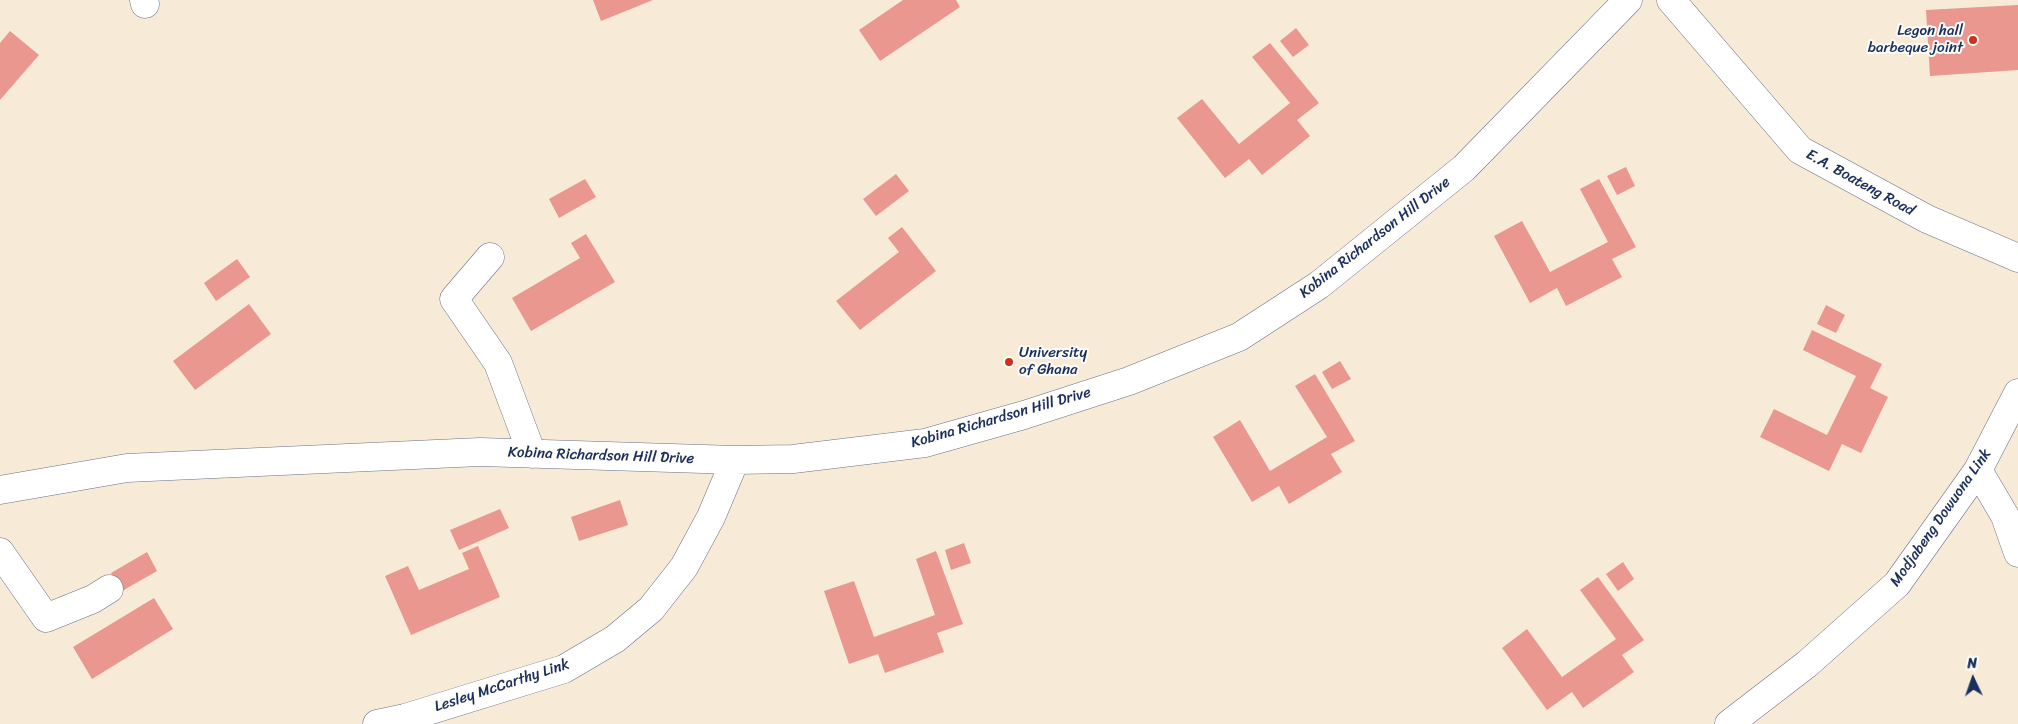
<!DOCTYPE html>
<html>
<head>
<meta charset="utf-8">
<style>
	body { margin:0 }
	#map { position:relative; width:2018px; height:724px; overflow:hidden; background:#f7ebd8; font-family:Sriracha,sans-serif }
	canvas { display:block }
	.north { position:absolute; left:1948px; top:654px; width:50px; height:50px; -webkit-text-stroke:4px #fdfcf7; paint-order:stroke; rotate:357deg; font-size:14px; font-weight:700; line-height:20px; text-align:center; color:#1b2f5e }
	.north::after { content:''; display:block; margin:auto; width:18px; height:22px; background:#1b2f5e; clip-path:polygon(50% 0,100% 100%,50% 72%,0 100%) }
</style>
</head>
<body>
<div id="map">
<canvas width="2018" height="724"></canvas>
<div class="north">N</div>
</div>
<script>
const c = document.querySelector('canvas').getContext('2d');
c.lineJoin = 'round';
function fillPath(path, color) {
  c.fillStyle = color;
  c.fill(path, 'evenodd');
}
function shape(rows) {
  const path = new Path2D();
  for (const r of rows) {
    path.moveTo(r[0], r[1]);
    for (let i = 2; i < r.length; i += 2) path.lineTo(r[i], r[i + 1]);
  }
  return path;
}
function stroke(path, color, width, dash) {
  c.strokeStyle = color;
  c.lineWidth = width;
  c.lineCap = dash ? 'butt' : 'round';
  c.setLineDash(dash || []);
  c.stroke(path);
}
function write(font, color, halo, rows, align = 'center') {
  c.font = font + ' Sriracha,sans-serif';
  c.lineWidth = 4;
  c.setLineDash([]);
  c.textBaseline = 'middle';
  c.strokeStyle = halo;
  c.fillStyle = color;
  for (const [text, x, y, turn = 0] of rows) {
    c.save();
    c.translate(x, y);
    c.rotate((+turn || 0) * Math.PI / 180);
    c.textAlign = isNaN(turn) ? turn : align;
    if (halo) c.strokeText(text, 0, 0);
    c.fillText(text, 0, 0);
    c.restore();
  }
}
const building = shape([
	[593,0,653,0,601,21],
	[903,0,956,0,960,7,880,61,859,30],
	[2018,5,2018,70,1930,76,1926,10],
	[1296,28,1309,45,1293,57,1280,41],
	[10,31,39,55,0,100,0,43],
	[1270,43,1319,103,1297,120,1310,136,1262,175,1249,159,1225,178,1177,118,1202,99,1239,144,1290,103,1252,57],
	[1626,167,1635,186,1617,195,1607,176],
	[896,174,909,191,876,216,863,199],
	[585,179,596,197,559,218,549,199],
	[1599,179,1636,247,1612,259,1622,277,1566,306,1557,288,1530,303,1494,236,1522,221,1550,272,1608,242,1580,189],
	[902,227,936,271,860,330,836,301,899,252,888,238],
	[586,234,615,282,531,331,512,298,580,258,571,243],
	[237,259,250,277,216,301,204,283],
	[249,304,271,334,195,390,173,361],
	[1826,305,1845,315,1836,333,1817,324],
	[1812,330,1882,364,1870,388,1888,397,1861,453,1842,444,1829,471,1760,437,1774,409,1827,435,1856,376,1803,350],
	[1340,361,1351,379,1332,389,1322,372],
	[1315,374,1355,441,1331,454,1342,472,1289,504,1279,486,1252,502,1213,437,1240,420,1270,471,1327,437,1295,386],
	[620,500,628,525,579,541,571,517],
	[500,509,509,528,459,550,450,530],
	[964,543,971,563,951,570,945,550],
	[478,546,500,597,411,635,385,576,408,566,419,590,469,569,462,553],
	[936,551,963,624,937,633,944,652,885,673,878,654,849,664,824,591,854,581,874,637,935,615,916,559],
	[147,552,157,571,122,591,111,573],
	[1623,562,1634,579,1618,591,1606,574],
	[1598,577,1644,640,1622,655,1634,672,1583,708,1572,692,1547,710,1502,648,1527,629,1562,677,1616,639,1580,590],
	[154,598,173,629,92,679,73,647]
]);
const minor = shape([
	[144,0,145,4],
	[1671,0,1800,150,1927,219,2018,258],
	[490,257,454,299,498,363,532,454],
	[1978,470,2005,516,2018,553],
	[0,490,127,468,480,452,735,460,793,459,925,443,1024,415,1129,381,1239,337,1319,285,1464,168,1628,0],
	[0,552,46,618,93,599,109,589],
	[377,724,405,718,564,669,615,639,651,609,684,567,711,517,735,460],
	[1729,724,1807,664,1897,584,1978,470,2018,393]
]);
const markers = [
	[1973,40,5,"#c8321e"],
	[1009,362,5,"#c8321e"]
];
const poiNames = [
	["Legon hall",1963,31],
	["barbeque joint",1963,48],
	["University",1019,353,"left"],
	["of Ghana",1019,370,"left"]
];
const streetNames = [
	["E.A. Boateng Road",1860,183,29],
	["Kobina Richardson Hill Drive",1375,238,-38],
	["Kobina Richardson Hill Drive",1001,418,-16],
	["Kobina Richardson Hill Drive",601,456,2],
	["Modjabeng Dowuona Link",1941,518,-55],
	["Lesley McCarthy Link",502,686,-18]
];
fillPath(building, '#e9978f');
stroke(minor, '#687189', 29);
stroke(minor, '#fff', 28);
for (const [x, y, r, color] of markers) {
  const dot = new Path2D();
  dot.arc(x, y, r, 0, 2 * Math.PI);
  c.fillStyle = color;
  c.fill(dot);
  stroke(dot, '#fdfcf7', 2);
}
write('15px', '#1b2f5e', '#fdfcf7', poiNames, 'right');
write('15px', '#1b2f5e', '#fdfcf7', streetNames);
</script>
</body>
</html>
